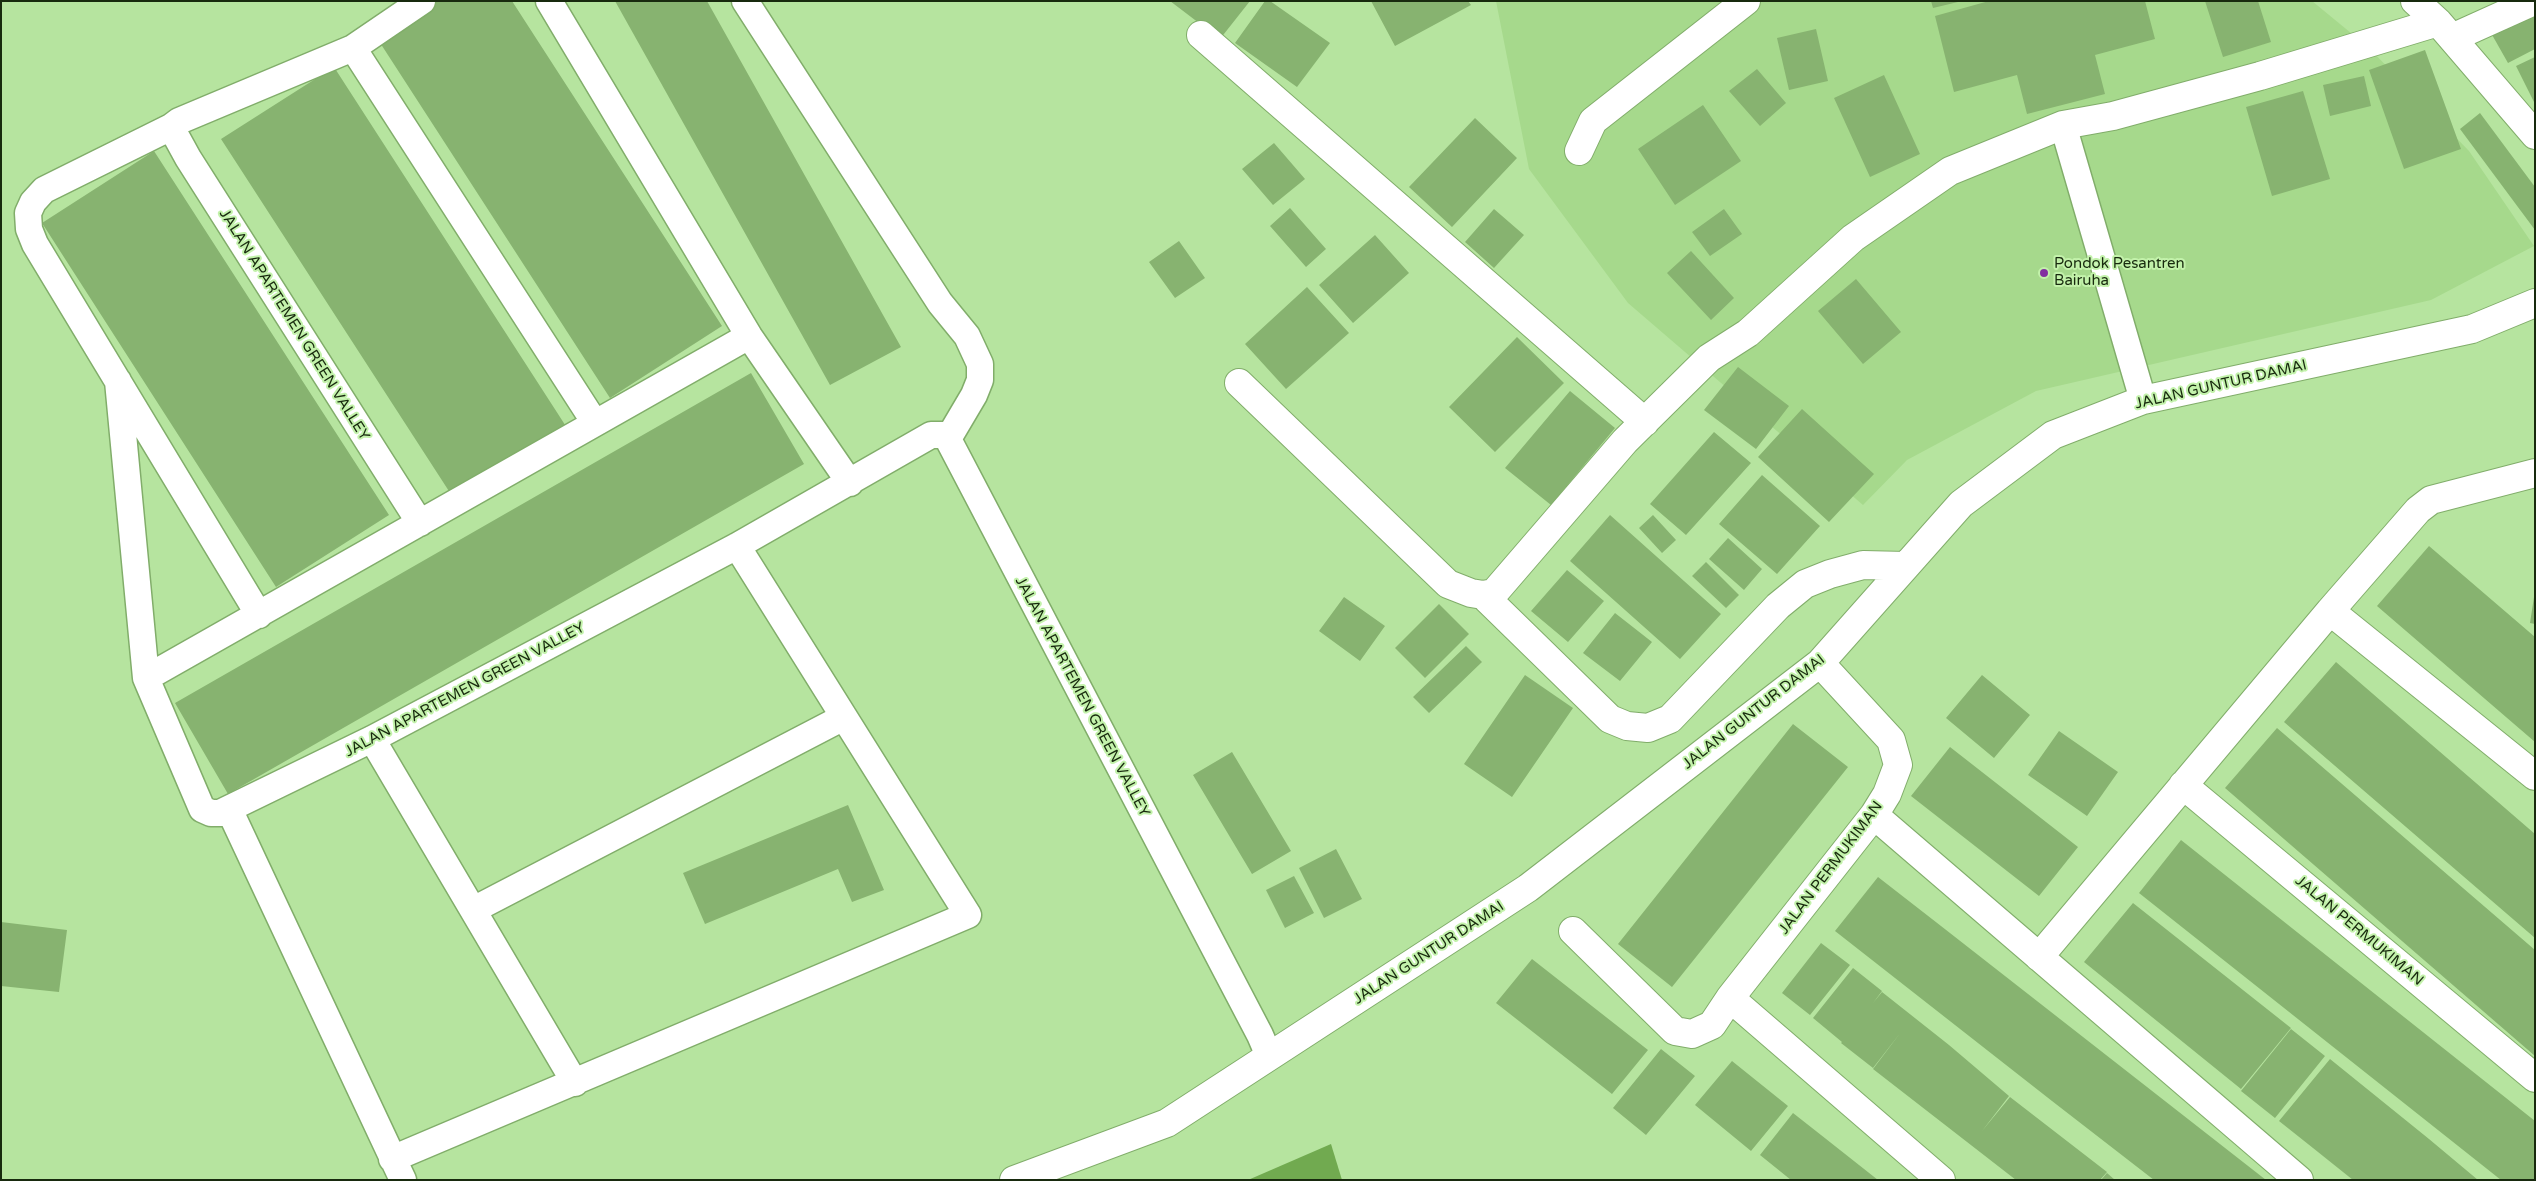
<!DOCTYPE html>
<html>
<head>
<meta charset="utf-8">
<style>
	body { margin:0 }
	#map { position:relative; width:2536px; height:1181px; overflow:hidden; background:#b6e49f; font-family:"Varela Round",sans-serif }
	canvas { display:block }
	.frame { position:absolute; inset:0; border:2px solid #182a0e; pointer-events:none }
</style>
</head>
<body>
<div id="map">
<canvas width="2536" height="1181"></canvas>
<div class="frame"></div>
</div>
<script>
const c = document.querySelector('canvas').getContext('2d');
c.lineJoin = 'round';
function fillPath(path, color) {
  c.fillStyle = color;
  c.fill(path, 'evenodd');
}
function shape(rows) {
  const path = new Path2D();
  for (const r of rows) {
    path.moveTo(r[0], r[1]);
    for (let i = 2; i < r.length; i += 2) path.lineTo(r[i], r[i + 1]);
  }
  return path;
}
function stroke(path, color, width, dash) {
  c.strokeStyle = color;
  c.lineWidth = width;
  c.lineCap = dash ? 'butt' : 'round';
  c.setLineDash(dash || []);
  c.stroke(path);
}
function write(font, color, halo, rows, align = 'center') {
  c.font = font + ' "Varela Round",sans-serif';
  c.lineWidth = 4;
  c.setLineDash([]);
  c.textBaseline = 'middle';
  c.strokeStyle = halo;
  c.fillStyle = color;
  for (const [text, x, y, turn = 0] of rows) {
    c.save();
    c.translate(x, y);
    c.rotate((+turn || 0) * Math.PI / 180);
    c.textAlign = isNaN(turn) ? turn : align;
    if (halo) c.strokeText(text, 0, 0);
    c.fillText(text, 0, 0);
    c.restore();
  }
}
const built = shape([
	[1496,1,2312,1,2368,47,2469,151,2534,246,2431,300,2036,391,1907,460,1863,505,1628,303,1529,169]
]);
const forest = shape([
	[1331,1144,1342,1180,1248,1180]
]);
const building = shape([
	[428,1,512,1,722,326,610,398,375,35],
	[615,1,707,1,901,347,830,385],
	[1170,1,1250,1,1220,39],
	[1265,1,1270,1,1330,43,1297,87,1235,43],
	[1371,1,1468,1,1471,5,1395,46],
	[1931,1,1958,1,1958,2,1933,8],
	[1989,1,2145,1,2155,39,2095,55,2105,94,2027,114,2017,75,1954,92,1935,16],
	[2205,1,2258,1,2271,42,2223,57],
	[2535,10,2535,49,2508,63,2491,33],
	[1816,29,1828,81,1789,90,1777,38],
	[2425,50,2461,149,2404,169,2369,70],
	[2535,57,2535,104,2516,66],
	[334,67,569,431,456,502,221,139],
	[1757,69,1786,103,1760,126,1729,91],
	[1884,75,1920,154,1870,177,1834,98],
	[2364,76,2371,106,2330,116,2323,85],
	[2303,91,2330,179,2272,196,2246,107],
	[1703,105,1741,161,1675,205,1638,149],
	[2480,113,2535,187,2535,230,2460,129],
	[1475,118,1517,158,1452,227,1409,187],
	[1274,143,1305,179,1273,205,1242,169],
	[154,151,389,515,276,587,42,223],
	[1290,208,1326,249,1306,267,1270,226],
	[1494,209,1524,235,1494,268,1465,242],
	[1724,209,1742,234,1710,256,1692,232],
	[1375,235,1409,273,1353,323,1319,285],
	[1179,241,1205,278,1175,298,1149,262],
	[1691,251,1734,298,1711,320,1667,273],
	[1856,279,1901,332,1863,364,1818,311],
	[1307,287,1349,333,1286,389,1245,344],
	[1517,337,1564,383,1495,452,1449,407],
	[1738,367,1789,406,1756,449,1704,410],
	[751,373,804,464,228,794,175,703],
	[1570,391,1615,428,1551,505,1505,468],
	[1802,409,1874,474,1829,522,1758,457],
	[1714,432,1751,463,1686,535,1650,504],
	[1762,475,1820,526,1777,574,1719,524],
	[1610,515,1721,614,1680,659,1570,561],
	[1653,515,1676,540,1662,553,1639,528],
	[1728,538,1762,569,1744,590,1709,559],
	[2429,546,2535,637,2535,742,2377,606],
	[1706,562,1739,595,1726,608,1692,576],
	[1567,570,1604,601,1568,642,1531,611],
	[1344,597,1385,626,1360,661,1319,631],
	[2534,597,2535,597,2535,624,2530,623],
	[1439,604,1469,634,1425,678,1395,648],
	[1615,613,1652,642,1620,681,1583,653],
	[1466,646,1482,662,1429,713,1413,697],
	[2336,662,2535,834,2535,938,2284,722],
	[1525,675,1573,708,1512,797,1464,764],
	[1982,675,2030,715,1994,758,1946,718],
	[1793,724,1848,767,1672,987,1618,944],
	[2277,728,2535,950,2535,1056,2225,788],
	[2059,731,2118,772,2087,816,2028,775],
	[1950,747,2078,847,2039,896,1911,796],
	[1232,752,1291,851,1252,874,1193,775],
	[848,805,884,890,852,902,838,869,705,924,683,873],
	[2181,840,2535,1121,2535,1180,2501,1180,2139,893],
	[1336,849,1362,899,1324,918,1299,868],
	[1294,876,1314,913,1285,928,1266,890],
	[1878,877,1941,926,2266,1180,2154,1180,2052,1101,1835,931],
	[2133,903,2291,1028,2241,1089,2084,962],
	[1,922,67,930,59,992,1,986],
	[1821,943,1850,965,1810,1015,1782,993],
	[1532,959,1648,1050,1612,1094,1496,1003],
	[1853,968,1882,991,1873,1003,1882,992,1949,1045,2009,1096,1982,1131,2010,1097,2107,1172,2100,1180,2016,1180,1873,1069,1901,1032,1873,1068,1841,1043,1842,1042,1813,1018],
	[2291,1029,2325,1056,2275,1118,2241,1091],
	[1661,1049,1695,1076,1646,1135,1613,1108],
	[2330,1059,2429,1139,2478,1180,2353,1180,2313,1148,2279,1121],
	[1732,1061,1788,1106,1751,1151,1695,1105],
	[1793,1113,1821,1135,1878,1180,1791,1180,1760,1155],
	[2107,1173,2115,1180,2101,1180]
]);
const service = shape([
	[549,1,749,336,850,483],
	[745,1,940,303,967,336,980,364,980,380,974,395,948,439],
	[353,48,422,1],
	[2063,125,2143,400],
	[171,127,44,190,33,202,28,213,29,229,35,244,259,615],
	[118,381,146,678,202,809,211,813,220,813,372,739,737,546,931,435,943,435,948,439,1260,1035,1269,1056],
	[420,523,188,158,171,127,179,121,353,48,595,423],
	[146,678,749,336],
	[372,739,575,1083],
	[229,809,403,1180],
	[473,910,844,717],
	[392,1159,968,915,737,546]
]);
const minor = shape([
	[2415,1,2438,22,2535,135],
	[1201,35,1645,422],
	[2452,38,2534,1],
	[1579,151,1593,121,1746,1],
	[1239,383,1448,584,1471,593,1483,595,1494,593,1625,441,1709,358,1748,333,1853,238,1950,171,2063,125,2113,116,2260,76,2438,22],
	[1483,595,1610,719,1627,726,1648,728,1670,719,1778,606,1805,584,1830,574,1863,565,1906,566],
	[2330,611,2418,510,2431,500,2535,473],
	[2183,785,2535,1078],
	[1874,815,2299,1180],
	[1573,931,1675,1031,1692,1034,1712,1025,1730,998,1874,815,1887,794,1898,765,1891,740,1820,663],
	[2039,957,2330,611,2535,776],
	[1730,998,1941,1180],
	[1014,1180,1167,1123,1528,888,1820,663,1961,504,2053,435,2143,400,2472,329,2535,303]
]);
const markers = [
	[2044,273,5,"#8230a0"]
];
const poiNames = [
	["Pondok Pesantren",2054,264],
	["Bairuha",2054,281]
];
const streetNames = [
	["JALAN APARTEMEN GREEN VALLEY",294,325,58],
	["JALAN GUNTUR DAMAI",2221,385,-13],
	["JALAN APARTEMEN GREEN VALLEY",465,690,-28],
	["JALAN APARTEMEN GREEN VALLEY",1082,697,62],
	["JALAN GUNTUR DAMAI",1754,712,-38],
	["JALAN PERMUKIMAN",1831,868,-53],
	["JALAN PERMUKIMAN",2359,931,40],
	["JALAN GUNTUR DAMAI",1429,953,-33]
];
fillPath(built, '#a6d98c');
fillPath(forest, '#71aa50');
fillPath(building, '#87b370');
stroke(service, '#81ad6a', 29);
stroke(minor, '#81ad6a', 30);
stroke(service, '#fff', 26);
stroke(minor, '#fff', 28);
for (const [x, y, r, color] of markers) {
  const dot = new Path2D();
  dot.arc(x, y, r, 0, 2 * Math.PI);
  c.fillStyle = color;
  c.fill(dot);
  stroke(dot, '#c3f2ab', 2);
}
write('15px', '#182a0e', '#c3f2ab', poiNames, 'left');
write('15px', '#182a0e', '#c3f2ab', streetNames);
</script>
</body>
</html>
